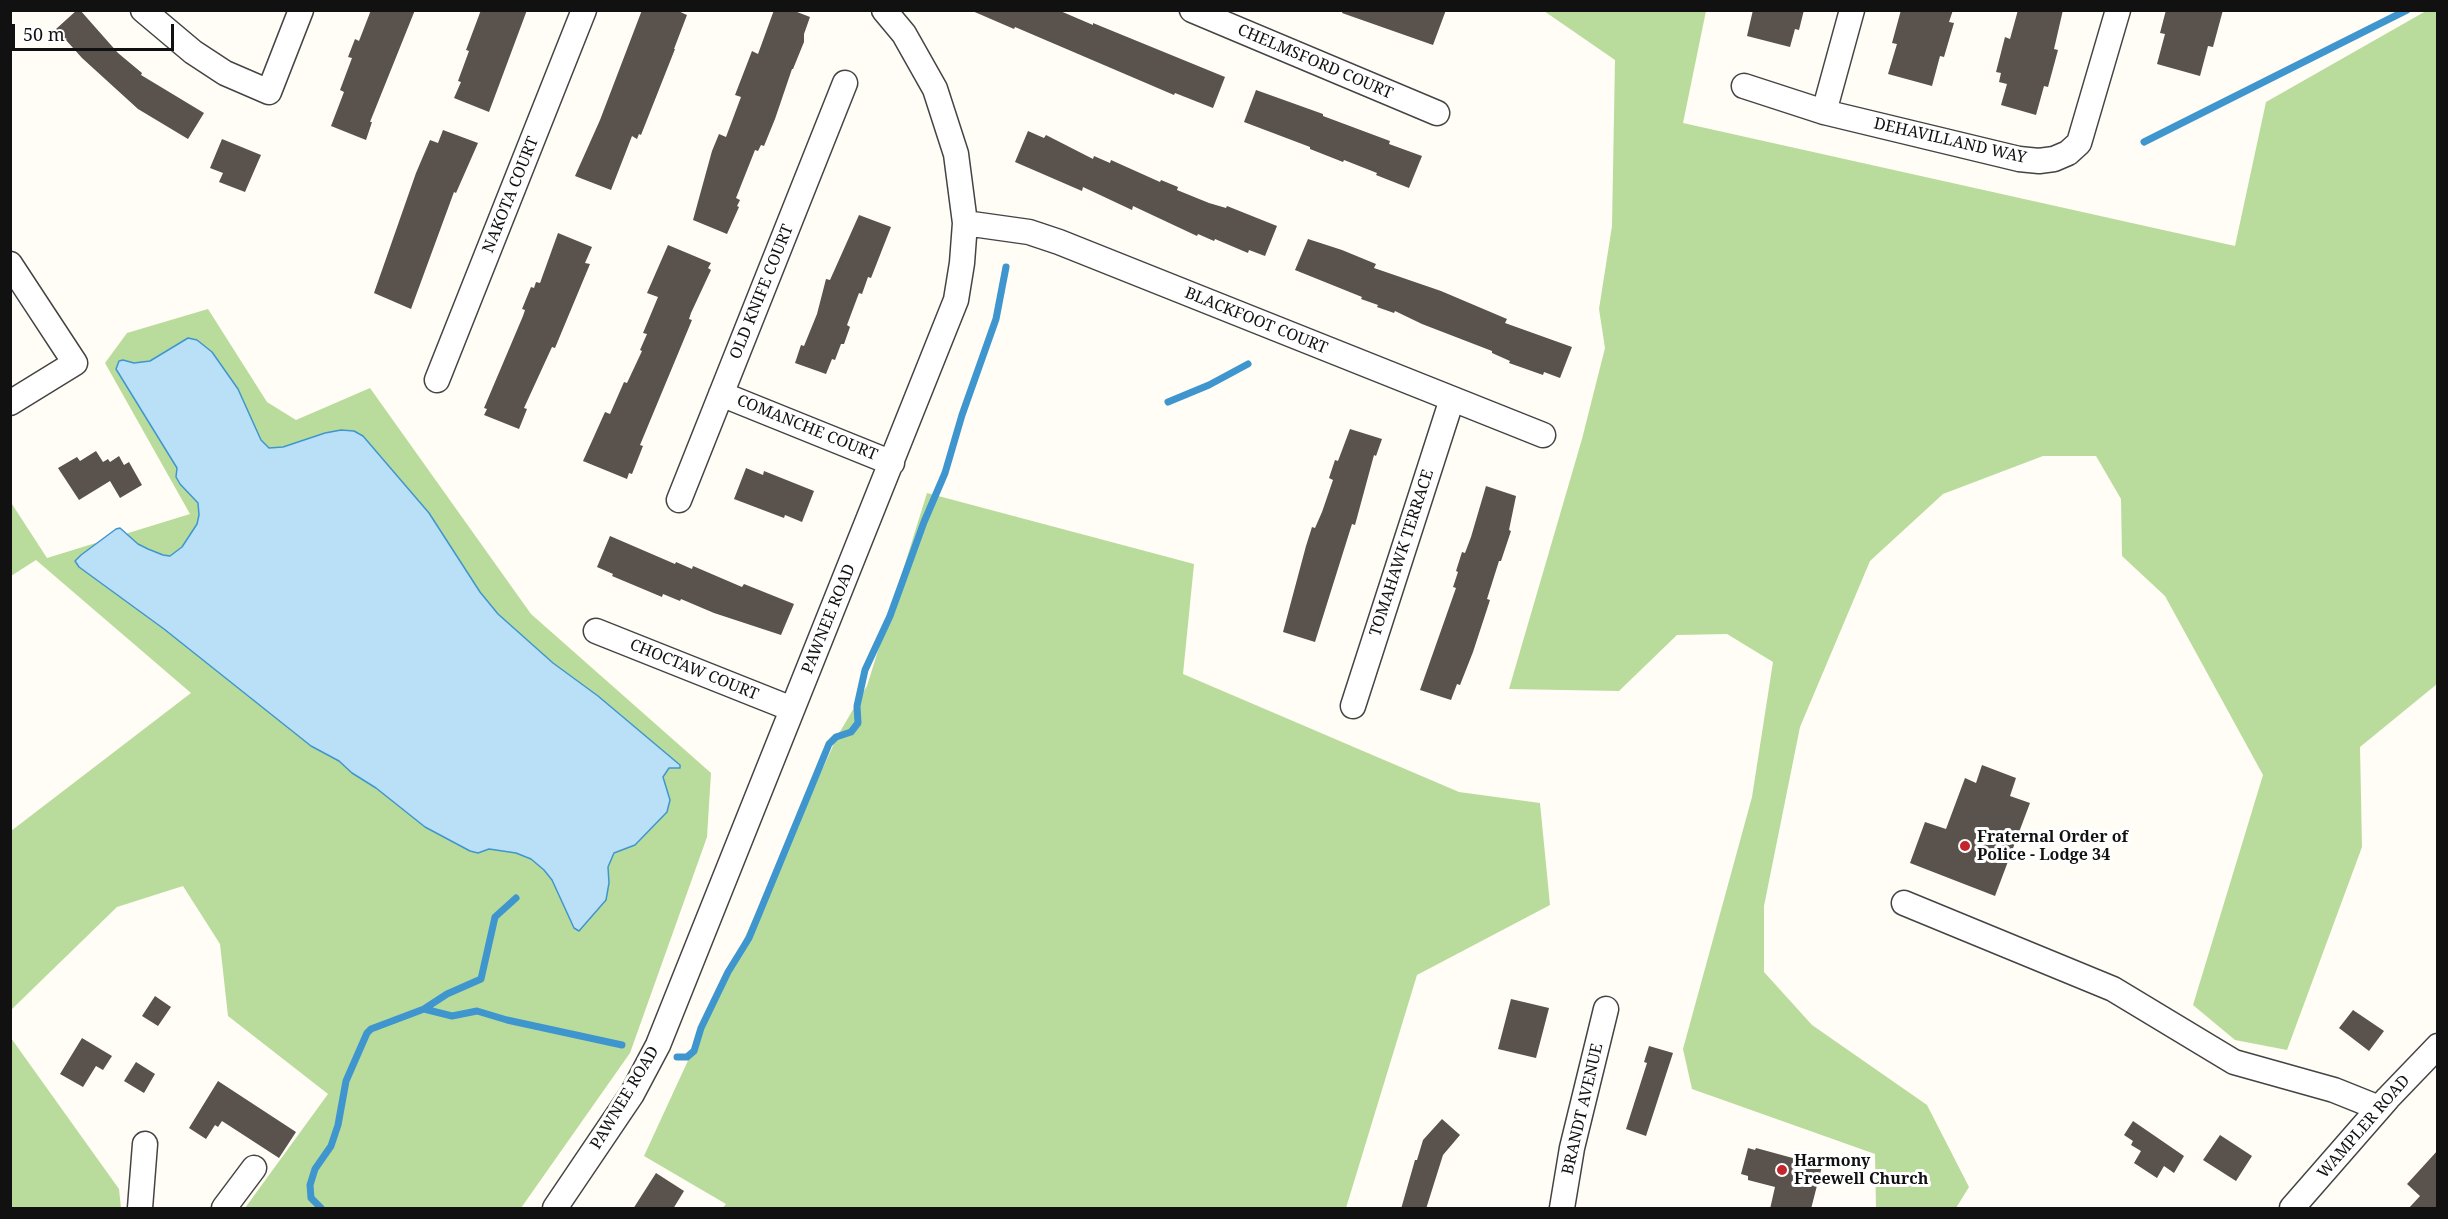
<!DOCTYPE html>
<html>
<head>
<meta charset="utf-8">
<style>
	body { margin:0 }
	#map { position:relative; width:2448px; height:1219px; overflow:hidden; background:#fffdf5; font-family:"Noto Serif",serif }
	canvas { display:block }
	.frame { position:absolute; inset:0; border:12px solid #111; pointer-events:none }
	.scale { position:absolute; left:12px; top:24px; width:162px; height:27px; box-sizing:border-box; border:3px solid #111; border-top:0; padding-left:8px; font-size:18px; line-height:21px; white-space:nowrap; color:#111; -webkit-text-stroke:4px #fff; paint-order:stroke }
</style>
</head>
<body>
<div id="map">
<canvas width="2448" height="1219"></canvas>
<div class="frame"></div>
<div class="scale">50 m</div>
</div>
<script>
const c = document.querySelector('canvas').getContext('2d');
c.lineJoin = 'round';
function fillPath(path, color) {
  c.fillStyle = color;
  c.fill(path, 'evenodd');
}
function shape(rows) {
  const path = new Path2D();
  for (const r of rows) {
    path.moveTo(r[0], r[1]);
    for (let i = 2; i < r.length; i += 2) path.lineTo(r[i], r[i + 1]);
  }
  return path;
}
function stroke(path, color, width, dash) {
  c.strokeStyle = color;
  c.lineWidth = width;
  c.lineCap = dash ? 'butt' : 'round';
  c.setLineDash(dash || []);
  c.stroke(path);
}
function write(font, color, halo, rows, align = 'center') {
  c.font = font + ' "Noto Serif",serif';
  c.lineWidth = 6;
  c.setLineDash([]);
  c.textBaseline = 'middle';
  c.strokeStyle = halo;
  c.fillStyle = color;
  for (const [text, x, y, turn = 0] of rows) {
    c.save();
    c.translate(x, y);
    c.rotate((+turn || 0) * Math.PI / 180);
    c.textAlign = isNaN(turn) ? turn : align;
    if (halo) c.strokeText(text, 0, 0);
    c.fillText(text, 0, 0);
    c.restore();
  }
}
const forest = shape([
	[1544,11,1706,11,1683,123,2235,246,2266,102,2426,11,2437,11,2437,684,2360,747,2362,847,2287,1050,2235,1040,2193,1005,2263,775,2165,596,2122,556,2121,499,2096,456,2043,456,1943,494,1870,561,1800,727,1764,906,1764,972,1812,1025,1927,1105,1969,1187,1956,1208,1876,1208,1875,1154,1692,1089,1683,1049,1752,797,1773,662,1727,634,1677,635,1619,691,1509,689,1582,439,1605,348,1599,309,1612,226,1615,60],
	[208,309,267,402,296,420,370,388,531,614,711,773,707,837,630,1053,521,1208,245,1208,328,1094,228,1016,220,944,183,886,117,907,11,1010,11,831,191,693,36,560,11,576,10,501,47,558,190,514,105,363,127,333],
	[927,493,1194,564,1183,674,1459,792,1540,803,1550,905,1417,975,1346,1208,723,1208,726,1204,644,1156,838,735,867,686],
	[11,1038,119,1189,121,1208,11,1208]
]);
const water = shape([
	[188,338,197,340,212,352,238,389,261,440,269,448,283,447,325,433,341,430,354,431,363,436,429,513,480,592,498,614,553,663,598,696,680,765,680,768,669,768,663,777,670,800,667,812,635,845,614,853,608,867,609,883,606,900,579,931,574,928,552,880,544,870,531,859,516,853,489,849,478,853,470,851,425,827,376,788,352,773,339,761,311,746,164,629,79,567,75,561,81,555,116,529,120,528,138,544,148,549,163,555,170,556,182,547,197,524,199,515,198,503,180,484,176,477,177,468,116,369,119,361,123,360,134,363,150,361,188,338]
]);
const stream = shape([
	[2144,142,2407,10],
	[1168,402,1209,385,1248,364],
	[424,1009,452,1016,477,1011,507,1020,622,1045],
	[677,1057,687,1057,694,1051,701,1028,728,972,749,938,829,744,836,737,851,732,858,723,857,706,865,670,890,616,924,522,945,473,962,415,996,319,1006,267],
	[321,1208,311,1198,310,1185,315,1169,331,1146,338,1125,346,1081,367,1033,371,1029,424,1009,447,994,481,979,495,917,516,898]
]);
const building = shape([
	[77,10,80,10,118,53,142,73,141,75,204,113,188,139,138,109,82,58,56,29],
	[371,10,415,10,370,122,372,122,366,140,331,126,344,92,340,90,352,58,348,57,355,39,359,41],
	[481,10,527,10,489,112,454,98,461,82,458,81,469,51,466,50],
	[642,10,676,10,687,15,674,49,675,49,641,135,639,134,637,139,632,136,611,190,575,176,600,120],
	[774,10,792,10,810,17,804,34,804,42,793,69,792,69,775,119,764,146,761,145,758,151,755,150,736,198,740,200,737,206,739,207,727,234,693,220,712,151,719,134,726,137,741,97,735,95,752,51,758,54],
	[970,10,1058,10,1093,25,1093,23,1225,77,1213,108,1175,93,1174,95,1015,27,1014,29],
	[1343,10,1446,10,1433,45,1342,13],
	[1753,10,1804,10,1799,30,1795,29,1790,47,1747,36],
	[1901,10,1953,10,1949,22,1954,23,1944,57,1940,56,1932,86,1888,74,1897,44,1892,43],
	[2018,10,2063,10,2054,49,2058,50,2048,87,2044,86,2036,115,2001,105,2007,84,1999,82,2001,73,1996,72,2005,37,2010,39],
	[2166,10,2223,10,2213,47,2208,46,2200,76,2157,64,2165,34,2160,33],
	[1256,90,1323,114,1323,116,1390,141,1389,144,1422,156,1409,188,1376,175,1377,173,1344,160,1343,162,1310,149,1310,147,1244,122],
	[443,130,478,143,456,193,454,192,411,309,374,293,416,173,430,140,438,143],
	[1028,131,1044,138,1046,135,1093,159,1094,156,1110,163,1111,160,1160,182,1161,180,1178,187,1177,190,1209,203,1226,208,1227,206,1277,226,1265,256,1249,250,1248,253,1215,239,1214,241,1198,234,1197,236,1133,206,1132,210,1083,187,1082,191,1015,162],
	[222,139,261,155,245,192,219,182,223,173,210,168],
	[859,215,891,227,871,278,868,277,862,294,859,293,847,325,850,327,844,344,841,344,835,360,832,359,826,374,795,363,801,345,804,346,817,314,826,279,830,280],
	[558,233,592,247,585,263,590,264,555,348,552,347,524,408,527,409,519,429,484,415,487,409,484,408,523,316,525,310,522,309,531,287,534,288,536,282,540,283],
	[1308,239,1342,250,1376,264,1374,268,1441,291,1507,319,1505,323,1572,347,1560,378,1544,372,1543,375,1509,363,1510,361,1492,353,1492,351,1422,324,1395,311,1394,313,1377,307,1378,305,1361,299,1362,297,1295,270],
	[668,245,711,263,708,268,711,270,691,313,689,319,692,320,640,445,643,446,632,474,629,473,627,479,583,461,605,412,610,414,624,382,627,383,642,351,640,350,647,334,643,333,658,297,647,293],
	[1350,429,1382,439,1376,456,1374,455,1355,525,1352,524,1315,642,1283,632,1306,546,1312,527,1315,528,1322,512,1333,480,1329,478,1335,460,1338,461],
	[96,451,103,462,108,459,110,462,119,456,124,465,129,462,142,485,120,498,110,481,79,500,58,468,77,457,80,461],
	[746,468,763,475,764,471,814,491,802,522,785,515,784,518,734,499],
	[1486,486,1516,496,1509,530,1511,531,1501,561,1499,561,1487,599,1490,600,1473,652,1460,685,1457,684,1451,700,1420,690,1456,588,1453,587,1458,572,1456,571,1462,552,1465,553,1471,537],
	[610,536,675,564,676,562,692,569,693,566,742,587,744,584,794,604,781,635,714,613,681,599,680,601,663,594,662,597,612,576,613,574,597,567],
	[1982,765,2016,778,2010,796,2030,803,1995,896,1910,863,1925,822,1946,829,1965,778,1976,783],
	[155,996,171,1007,158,1026,142,1016],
	[1511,999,1549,1008,1536,1058,1498,1049],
	[2353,1010,2384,1031,2369,1051,2339,1028],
	[82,1038,112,1056,103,1070,96,1066,83,1087,60,1074],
	[1649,1046,1673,1053,1646,1136,1626,1129,1647,1063,1644,1062],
	[136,1062,155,1074,144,1093,124,1081],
	[218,1081,296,1132,279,1158,222,1121,218,1127,215,1125,206,1139,189,1128],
	[1442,1119,1460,1135,1443,1155,1426,1209,1401,1209,1415,1160,1417,1160,1423,1140],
	[2133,1121,2184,1156,2174,1173,2164,1166,2157,1178,2134,1163,2141,1151,2131,1145,2133,1141,2124,1135],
	[2220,1135,2252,1156,2236,1181,2203,1160],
	[1748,1148,1755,1150,1756,1148,1822,1166,1811,1209,1770,1209,1775,1187,1748,1180,1748,1176,1741,1174],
	[2438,1150,2438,1209,2408,1209,2420,1196,2407,1184],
	[656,1173,684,1191,673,1209,633,1209]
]);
const minor = shape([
	[143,10,193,52,225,73,269,92,301,10],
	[1192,10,1437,113],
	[1744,86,1824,112,2019,159,2039,161,2054,159,2068,153,2079,143,2118,10],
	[1824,112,1852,10],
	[965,223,1029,232,1059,242,1543,435],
	[10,264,75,363,10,403],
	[437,380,584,10],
	[721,394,892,463],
	[679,500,845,83],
	[596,631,792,709],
	[1353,706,1452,399],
	[1904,903,2113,989,2234,1062,2334,1090,2379,1108],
	[140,1208,145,1144],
	[224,1208,254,1168],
	[555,1208,632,1094,658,1045,956,300,962,263,965,223,956,154,935,89,904,34,884,10],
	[1562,1208,1572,1148,1606,1009],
	[2292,1208,2388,1098,2438,1046]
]);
const markers = [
	[1965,846,6,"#c4262e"],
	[1782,1170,6,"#c4262e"]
];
const streetNames = [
	["CHELMSFORD COURT",1315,62,23],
	["DEHAVILLAND WAY",1950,141,13],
	["NAKOTA COURT",511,195,-68],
	["OLD KNIFE COURT",762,292,-68],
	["BLACKFOOT COURT",1256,321,22],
	["COMANCHE COURT",807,428,22],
	["TOMAHAWK TERRACE",1402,553,-72],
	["PAWNEE ROAD",829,619,-68],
	["CHOCTAW COURT",694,670,22],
	["PAWNEE ROAD",625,1098,-59],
	["BRANDT AVENUE",1583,1109,-77],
	["WAMPLER ROAD",2364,1127,-49]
];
const poiNames = [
	["Fraternal Order of",1977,837],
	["Police - Lodge 34",1977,855],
	["Harmony",1794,1161],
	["Freewell Church",1794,1179]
];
fillPath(forest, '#b9dc9c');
fillPath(water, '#b9e0f7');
stroke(water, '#3f96cf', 1.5);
stroke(stream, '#3f96cf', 7);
fillPath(building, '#5a524d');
stroke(minor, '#444', 27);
stroke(minor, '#fff', 24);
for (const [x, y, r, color] of markers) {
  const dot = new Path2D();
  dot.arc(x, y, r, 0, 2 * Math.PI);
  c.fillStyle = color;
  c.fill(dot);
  stroke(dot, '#fff', 2);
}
write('16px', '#111', '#fff', streetNames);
write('bold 16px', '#111', '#fff', poiNames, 'left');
</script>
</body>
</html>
